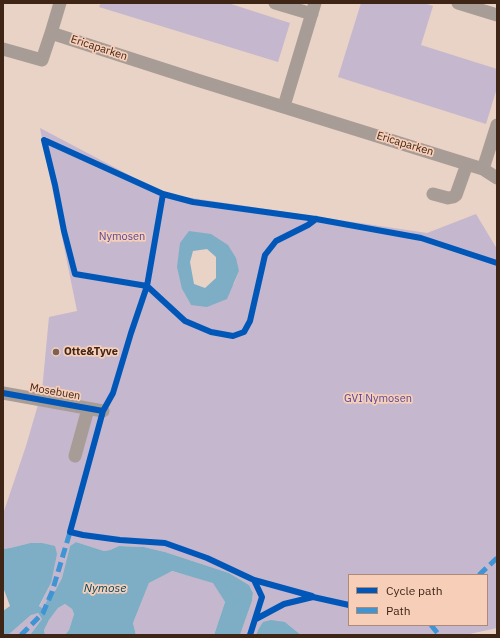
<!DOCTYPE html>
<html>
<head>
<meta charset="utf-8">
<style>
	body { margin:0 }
	#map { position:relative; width:500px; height:638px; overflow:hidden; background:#e9d2c6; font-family:"IBM Plex Sans",sans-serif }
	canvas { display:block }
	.frame { position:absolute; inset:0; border:4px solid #3f2516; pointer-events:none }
	.legend { position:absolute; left:348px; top:574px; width:140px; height:52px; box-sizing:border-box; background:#f7ceb8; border:1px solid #ad8a77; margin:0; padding:5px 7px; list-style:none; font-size:12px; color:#3f2516 }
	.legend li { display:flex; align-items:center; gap:8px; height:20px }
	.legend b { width:20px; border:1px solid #ad8a77 }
</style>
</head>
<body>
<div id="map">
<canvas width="500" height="638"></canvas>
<div class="frame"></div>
<ul class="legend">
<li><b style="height:5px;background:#0057b8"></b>Cycle path</li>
<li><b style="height:5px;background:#3f95d4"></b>Path</li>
</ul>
</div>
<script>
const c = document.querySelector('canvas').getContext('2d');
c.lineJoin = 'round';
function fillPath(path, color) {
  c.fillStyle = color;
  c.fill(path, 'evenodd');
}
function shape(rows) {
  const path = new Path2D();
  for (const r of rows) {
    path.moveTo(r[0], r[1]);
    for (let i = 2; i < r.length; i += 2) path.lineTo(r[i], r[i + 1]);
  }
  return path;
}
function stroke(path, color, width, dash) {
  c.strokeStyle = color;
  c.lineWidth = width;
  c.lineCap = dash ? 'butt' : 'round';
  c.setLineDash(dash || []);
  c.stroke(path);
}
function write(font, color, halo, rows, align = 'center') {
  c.font = font + ' "IBM Plex Sans",sans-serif';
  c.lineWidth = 3.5;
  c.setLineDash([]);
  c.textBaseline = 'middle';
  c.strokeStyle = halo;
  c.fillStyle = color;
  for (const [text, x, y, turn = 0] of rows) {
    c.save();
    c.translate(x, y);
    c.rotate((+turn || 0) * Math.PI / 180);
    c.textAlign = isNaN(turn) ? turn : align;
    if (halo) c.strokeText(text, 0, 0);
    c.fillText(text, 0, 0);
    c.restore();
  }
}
const green = shape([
	[101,3,228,3,290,23,278,62,99,7],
	[361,3,423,3,433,6,421,45,497,69,497,88,486,124,338,77],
	[40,128,165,194,427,233,476,214,497,249,497,628,465,635,301,635,285,622,258,630,256,635,240,635,252,601,253,593,249,585,229,573,165,552,144,547,119,546,110,550,104,551,76,542,70,546,62,578,55,591,50,594,43,610,39,607,51,583,30,543,10,548,3,549,3,514,26,446,42,391,49,317,77,311],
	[190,231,239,271,234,284,191,305,182,289],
	[349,575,487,575,487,625,349,625],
	[171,571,213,582,225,602,214,635,136,635,133,623,149,583],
	[65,604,72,609,74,614,69,630,65,635,45,635,44,630,49,620,58,608],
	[38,613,42,619,30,635,8,635,32,614]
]);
const water = shape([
	[189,231,211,234,228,245,236,258,239,271,227,299,207,307,191,305,182,289,177,267,180,243],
	[207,249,216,257,216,278,205,288,194,284,190,262,193,251],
	[76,542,104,551,110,550,119,546,144,547,165,552,229,573,249,585,253,593,252,601,240,635,214,635,225,602,213,583,172,571,149,583,133,623,136,635,65,635,69,630,74,614,72,609,65,604,58,608,49,620,44,630,45,635,30,635,42,619,38,613,31,615,8,635,3,635,3,611,10,606,3,587,3,549,10,548,30,543,42,543,55,546,57,554,51,583,39,606,43,609,50,594,55,591,62,578,70,546],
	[271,620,285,622,301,635,256,635,258,630,263,622]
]);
const minor = shape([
	[60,3,51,33,197,80,483,169,497,178],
	[275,3,312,14],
	[458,3,497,15],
	[3,49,42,60,51,33],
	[284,106,315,3],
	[483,169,497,125],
	[433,194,448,198,453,197,456,195,467,164],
	[3,393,103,411],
	[75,456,88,409]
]);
const quiet = shape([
	[479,575,497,558],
	[431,625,439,635],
	[21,635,43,613,52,592,70,532]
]);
const cycleway = shape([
	[44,140,163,194,193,202,316,219,421,238,497,263],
	[44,140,55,185,64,231,75,274,147,286,185,321,211,332,233,336,244,332,250,321,265,255,276,241,308,225,316,219],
	[163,194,147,286,131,333,113,393,103,411,70,532,83,535,120,540,165,543,207,558,254,580,262,597,250,635],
	[3,393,103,411],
	[254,580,312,596],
	[256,619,284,604,313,597,349,605]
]);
const markers = [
	[56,352,4,"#7a6254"]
];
const streetNames = [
	["Ericaparken",99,48,18],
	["Ericaparken",405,144,17],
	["Mosebuen",55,392,10]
];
const parkNames = [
	["Nymosen",122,237],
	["GVI Nymosen",378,399]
];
const poiNames = [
	["Otte&Tyve",64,352]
];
const waterNames = [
	["Nymose",105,589]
];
fillPath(green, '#c5b7cd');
fillPath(water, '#7daec5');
stroke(minor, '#a89c96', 13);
stroke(quiet, '#3f95d4', 5, [10, 5]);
stroke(cycleway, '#0057b8', 6);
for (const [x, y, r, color] of markers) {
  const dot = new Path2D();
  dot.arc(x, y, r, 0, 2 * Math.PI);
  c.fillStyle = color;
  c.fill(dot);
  stroke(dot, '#f7ceb8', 1.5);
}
write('11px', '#3f2516', '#f7ceb8', streetNames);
write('11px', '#574696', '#f7ceb8', parkNames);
write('bold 11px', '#3f2516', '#f7ceb8', poiNames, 'left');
write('italic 12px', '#004760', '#f7ceb8', waterNames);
</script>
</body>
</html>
